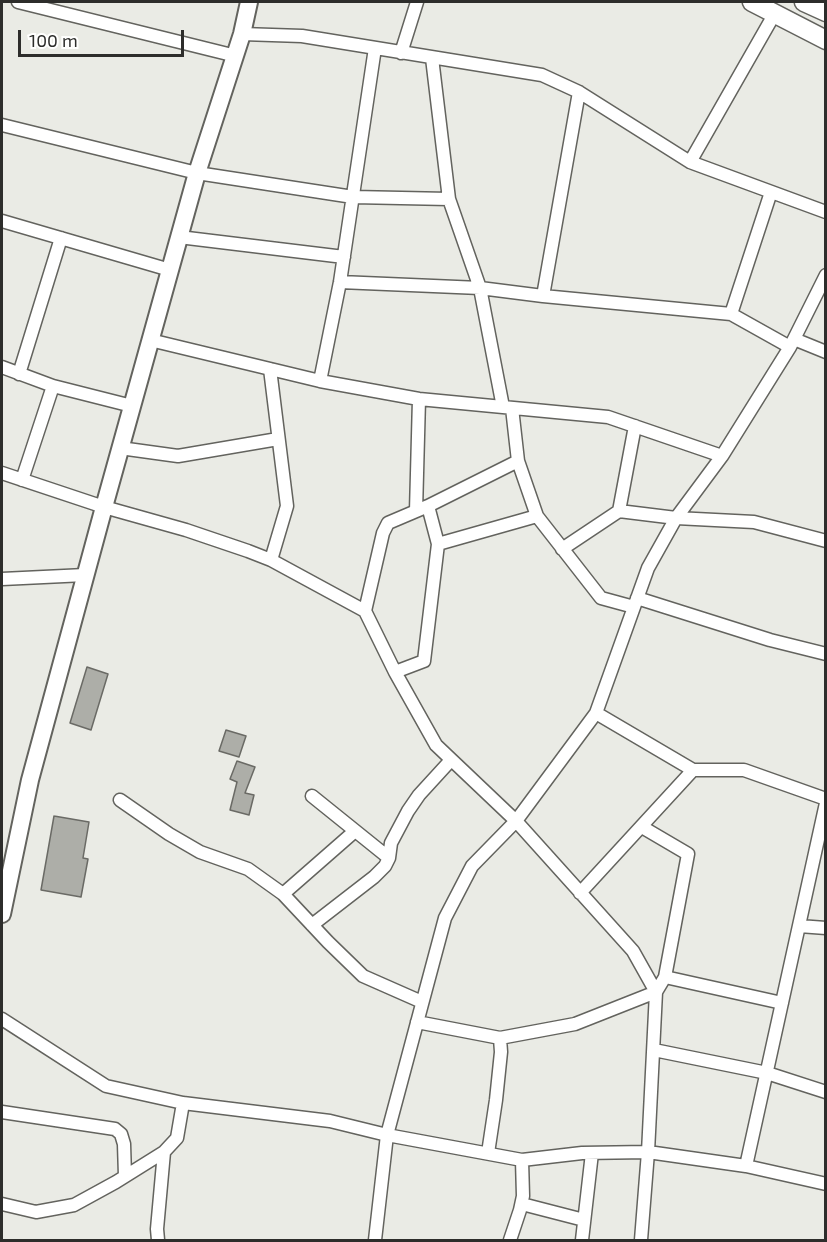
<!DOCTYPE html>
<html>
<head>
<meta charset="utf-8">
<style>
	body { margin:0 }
	#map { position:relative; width:827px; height:1242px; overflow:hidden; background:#eaebe5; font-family:"Exo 2",sans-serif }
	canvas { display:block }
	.frame { position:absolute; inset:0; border:3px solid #2d2d2b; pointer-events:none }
	.scale { position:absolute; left:18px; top:30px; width:166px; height:27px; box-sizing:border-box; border:3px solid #2d2d2b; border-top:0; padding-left:8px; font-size:18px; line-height:21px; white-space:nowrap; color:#2d2d2b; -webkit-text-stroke:4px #fffffe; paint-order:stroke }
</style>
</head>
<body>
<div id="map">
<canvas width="827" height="1242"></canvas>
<div class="frame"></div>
<div class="scale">100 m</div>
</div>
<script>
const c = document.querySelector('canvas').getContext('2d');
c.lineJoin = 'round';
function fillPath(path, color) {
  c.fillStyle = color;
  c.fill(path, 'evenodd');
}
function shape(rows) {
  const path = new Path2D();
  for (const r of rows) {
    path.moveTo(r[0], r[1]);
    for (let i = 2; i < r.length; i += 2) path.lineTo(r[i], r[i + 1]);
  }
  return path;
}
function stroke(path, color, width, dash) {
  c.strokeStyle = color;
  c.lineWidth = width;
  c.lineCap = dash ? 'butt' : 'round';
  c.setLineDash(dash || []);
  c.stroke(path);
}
const building = shape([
	[87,667,108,674,91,730,70,723,87,667],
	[226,730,246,736,239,757,219,751,226,730],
	[237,761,255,767,245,793,254,795,249,815,230,810,237,782,230,779,237,761],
	[54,816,89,822,83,858,88,859,81,897,41,890,54,816]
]);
const minor = shape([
	[18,2,236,56],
	[242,34,302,36,542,75,579,92,690,162,826,212],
	[401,53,417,2],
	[432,58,449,199,480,288,503,407],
	[2,125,197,173,353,197,449,199],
	[690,162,775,13],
	[2,221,170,270],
	[179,237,344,257],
	[340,282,480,288,543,296,731,314,790,347],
	[543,296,579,92],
	[731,314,771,192],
	[794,339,826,352],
	[150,340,320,381,419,399,608,417,722,456],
	[2,367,53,386,132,406],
	[270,369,287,506,271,560],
	[19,374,61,238],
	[320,381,340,282,375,48],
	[512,408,518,461,537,516,601,598,634,607],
	[120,448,178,456,278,439],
	[2,473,104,507,186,530,248,551,271,560,365,611,395,672,436,745,516,821,633,951,656,992,648,1152,641,1240],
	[22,480,53,386],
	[428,506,518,461],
	[416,511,419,399],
	[619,511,635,426],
	[438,544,537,516],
	[562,549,619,511,676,518,754,522,826,541],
	[2,579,85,575],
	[637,598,770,640,826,654],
	[365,611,383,533,388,523,428,506,438,544,424,661,395,672],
	[596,713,693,770,744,770,826,799],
	[312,796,389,858],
	[120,800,169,834,200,852,248,869,283,894,328,942,363,976,422,1002],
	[580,893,693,770],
	[283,894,355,831],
	[312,925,374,877,385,866,389,858,391,843,408,811,419,795,451,760],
	[799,926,826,928],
	[665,977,782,1003],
	[2,1019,106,1086,183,1103,330,1121,387,1135,522,1160,582,1153,648,1152,746,1166,826,1184],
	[417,1022,500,1038,575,1024,656,992,665,977,688,854,642,827],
	[654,1050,767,1073,826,1092],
	[2,1112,115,1129,121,1134,124,1144,125,1176],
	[488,1153,496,1100,501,1052,500,1038],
	[746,1166,826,803],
	[2,1204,36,1212,74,1205,116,1182,164,1152,177,1138,183,1103],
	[522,1204,584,1220],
	[158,1240,157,1229,164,1152],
	[375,1240,387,1135,445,918,472,866,516,821,596,713,648,568,676,518,722,456,790,347,826,275],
	[510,1240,520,1210,523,1196,522,1160],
	[582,1240,592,1153]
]);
const secondary = shape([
	[2,914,30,780,104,507,197,173,242,34,249,2]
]);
const primary = shape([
	[752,2,826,40],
	[804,2,826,12]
]);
fillPath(building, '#adaea8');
stroke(building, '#6a6a65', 1.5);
stroke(minor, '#63635e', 15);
stroke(secondary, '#63635e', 20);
stroke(primary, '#63635e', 21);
stroke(minor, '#fff', 12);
stroke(secondary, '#fff', 16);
stroke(primary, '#fff', 18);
</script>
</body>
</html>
